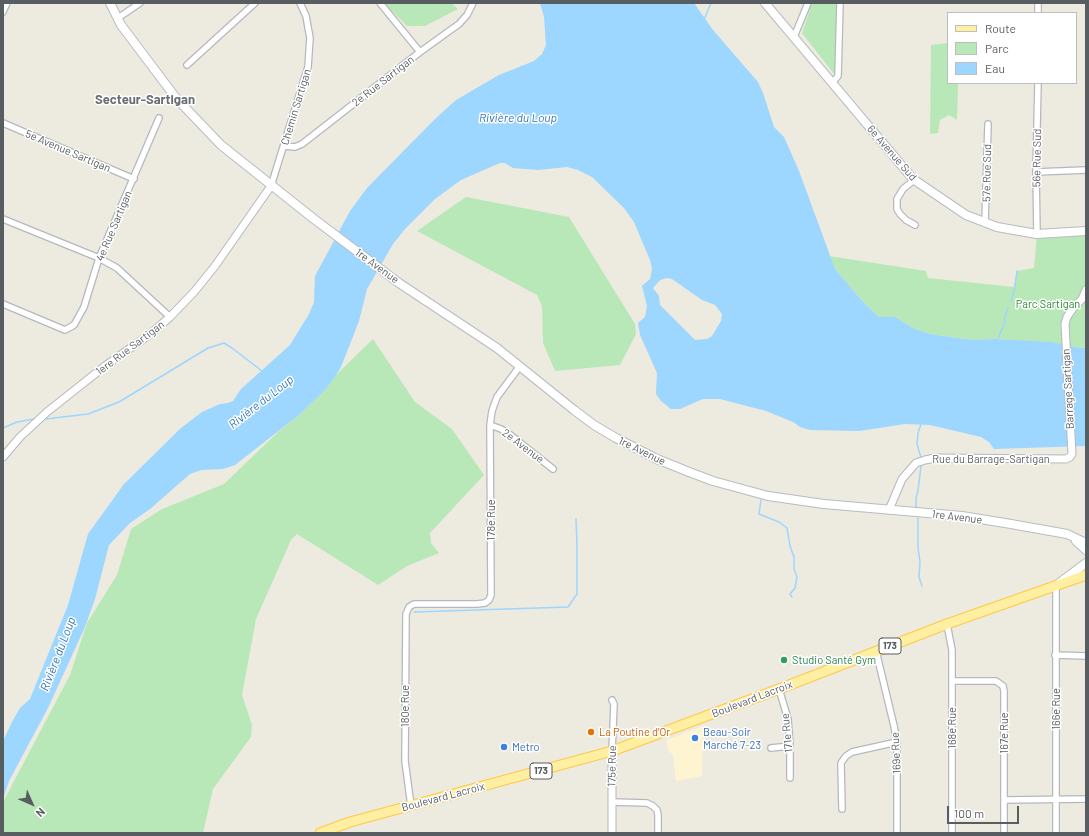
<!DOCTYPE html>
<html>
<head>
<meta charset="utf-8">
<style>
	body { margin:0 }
	#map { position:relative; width:1089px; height:836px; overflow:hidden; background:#edeadf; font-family:Barlow,sans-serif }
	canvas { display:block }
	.frame { position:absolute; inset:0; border:4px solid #585d62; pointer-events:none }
	.legend { position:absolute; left:947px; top:12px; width:130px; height:72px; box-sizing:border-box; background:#fff; border:1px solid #bcbec0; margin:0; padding:5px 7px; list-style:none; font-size:12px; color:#585d62 }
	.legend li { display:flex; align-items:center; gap:8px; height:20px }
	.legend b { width:20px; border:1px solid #bcbec0 }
	.north { position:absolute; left:12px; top:784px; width:40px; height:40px; -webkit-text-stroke:3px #fff; paint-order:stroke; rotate:135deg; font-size:11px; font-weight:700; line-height:16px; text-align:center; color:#585d62 }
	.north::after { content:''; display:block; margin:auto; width:14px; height:18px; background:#585d62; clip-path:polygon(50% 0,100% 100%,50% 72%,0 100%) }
	.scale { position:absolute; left:947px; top:806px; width:72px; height:18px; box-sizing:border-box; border:2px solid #585d62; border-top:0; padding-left:5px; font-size:12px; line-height:14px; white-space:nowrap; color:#585d62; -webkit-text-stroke:3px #fff; paint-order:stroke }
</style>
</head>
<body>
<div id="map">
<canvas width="1089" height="836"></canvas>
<div class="frame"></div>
<ul class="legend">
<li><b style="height:5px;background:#ffefa2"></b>Route</li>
<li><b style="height:11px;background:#b9e8b8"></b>Parc</li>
<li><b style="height:11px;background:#9dd6ff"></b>Eau</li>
</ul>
<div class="north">N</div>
<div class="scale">100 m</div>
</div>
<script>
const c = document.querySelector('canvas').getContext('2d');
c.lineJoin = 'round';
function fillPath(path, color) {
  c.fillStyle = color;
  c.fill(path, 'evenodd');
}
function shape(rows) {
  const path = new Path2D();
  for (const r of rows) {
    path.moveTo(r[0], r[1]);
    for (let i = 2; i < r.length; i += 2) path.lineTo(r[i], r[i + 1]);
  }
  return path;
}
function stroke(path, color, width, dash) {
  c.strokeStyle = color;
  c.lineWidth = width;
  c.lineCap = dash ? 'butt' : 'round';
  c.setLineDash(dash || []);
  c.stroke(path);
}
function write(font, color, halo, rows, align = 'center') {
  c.font = font + ' Barlow,sans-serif';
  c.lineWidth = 3;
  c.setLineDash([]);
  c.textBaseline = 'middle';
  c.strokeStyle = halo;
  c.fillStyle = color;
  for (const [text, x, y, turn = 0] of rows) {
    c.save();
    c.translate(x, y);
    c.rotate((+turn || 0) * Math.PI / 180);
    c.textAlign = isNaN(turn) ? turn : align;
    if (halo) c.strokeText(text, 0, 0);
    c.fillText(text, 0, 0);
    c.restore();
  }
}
const commercial = shape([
	[703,726,702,776,676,781,673,754,669,752,666,740]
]);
const green = shape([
	[384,3,451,3,458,9,425,26,407,26],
	[812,3,837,3,836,74,834,74,802,33],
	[948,43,948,83,958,83,957,120,949,115,940,120,938,133,930,134,931,45],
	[466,197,569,217,635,324,636,334,620,365,555,371,543,343,542,306,537,295,417,231],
	[1086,231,1086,347,1084,348,998,339,972,340,930,334,915,329,895,317,879,317,864,303,835,269,829,256,926,271,928,278,1014,287,1017,271,1034,268,1037,234],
	[373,339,415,402,452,429,484,475,430,533,431,543,439,553,407,566,378,585,297,534,291,540,256,619,242,695,252,725,251,737,213,789,203,833,3,833,3,802,70,675,87,623,117,575,131,529,162,509,224,484,278,432,299,415,326,389,337,374]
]);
const water = shape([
	[540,3,694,3,713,30,758,82,763,93,774,127,784,137,799,171,835,269,864,303,879,317,895,317,915,329,930,334,972,340,994,339,1051,342,1074,347,1084,348,1086,347,1086,446,994,449,989,442,981,437,930,425,905,424,859,431,810,430,800,427,793,422,766,411,720,399,703,399,680,409,671,409,661,401,656,394,657,373,640,335,638,323,645,317,647,306,642,286,650,279,652,269,650,260,634,222,624,208,592,177,578,170,567,167,538,170,513,168,505,163,500,163,461,180,435,199,405,229,393,244,367,289,359,321,341,367,335,377,326,389,299,415,235,465,223,469,201,470,190,474,150,509,130,523,109,545,95,599,85,627,48,708,9,781,3,799,3,741,12,722,20,708,30,699,68,605,88,534,124,484,181,428,202,412,220,404,228,403,233,401,241,389,290,345,309,314,314,302,315,276,350,211,367,188,435,119,456,100,499,75,534,61,542,54,546,45,544,17],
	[667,278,672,279,702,300,715,305,722,314,721,321,712,336,707,339,695,340,660,305,659,296,653,288,660,280]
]);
const stream = shape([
	[704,20,711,3],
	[1011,301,1014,292,1017,271],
	[997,341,1005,322,1005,316,1008,308],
	[46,419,88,414,119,402,208,348,224,343,232,348,262,371],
	[3,428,17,422,34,419],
	[921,458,917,444,918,433,921,424],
	[761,500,759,514,779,522,787,528,790,546,794,557,794,569,797,577,795,588,790,594,792,597],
	[916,509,916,498,918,491,921,466],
	[918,518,918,548,920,562,919,577,922,586],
	[414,612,568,607,577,594,577,546,576,519]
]);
const minor = shape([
	[380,3,420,52],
	[1038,3,1038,13],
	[3,12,7,3],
	[118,18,140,3],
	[794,37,808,3],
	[187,65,255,3],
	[832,83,838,76,840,3],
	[3,123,134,179],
	[284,146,295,147,302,144,420,52,459,24,467,15,473,3],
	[1036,172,1086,170],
	[914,180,903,189,897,199,897,209,900,214,906,220,915,225],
	[271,186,308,67,310,38,306,16,300,3],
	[3,219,99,258,117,268,170,317],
	[985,222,988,124],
	[1037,234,1036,172,1038,83],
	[3,304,65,330,74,325,84,307,99,258,159,118],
	[490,425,501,429,509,434,553,469],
	[947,624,952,650,952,833],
	[876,651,894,726,897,742,897,833],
	[1055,655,1086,656],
	[952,681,996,681,1003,686,1004,691,1004,833],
	[779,689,788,719,790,746,790,778],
	[612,700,614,704,612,751],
	[771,748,790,746],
	[1004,800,1086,799],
	[612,802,647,803,653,806,657,810,658,815,658,833],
	[411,806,405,761,406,614,409,607,414,604,477,604,485,603,489,600,491,595,490,425,492,411,497,397,520,366],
	[842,809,841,763,846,756,852,752,897,742],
	[1056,833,1056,585]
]);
const tertiary = shape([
	[3,457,20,437,47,412,105,366,149,335,170,317,194,292,215,266,271,186],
	[889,510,902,479,916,463,925,460,935,458,1066,459,1070,457,1072,454,1065,324,1067,317,1073,308,1082,299,1086,290],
	[612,833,612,751]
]);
const secondary = shape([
	[110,3,121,25,176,98,221,145,314,219,399,283,497,348,574,410,594,425,616,438,657,459,689,472,713,481,768,496,824,504,962,516,1011,524,1067,534,1086,543],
	[765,3,913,179,966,215,997,227,1037,234,1086,231],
	[1076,541,1086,550],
	[1058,584,1086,563]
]);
const primary = shape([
	[320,833,350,822,612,751,779,689,947,624,1086,575]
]);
const markers = [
	[784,660,4,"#2e9e5b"],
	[591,732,4,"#e8710a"],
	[695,738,4,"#3f7fe0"],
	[504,747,4,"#3f7fe0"]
];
const shields = [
	[890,646,22],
	[541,771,22]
];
const shieldNames = [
	["173",890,646],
	["173",541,771]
];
const streetNames = [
	["2e Rue Sartigan",383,81,-38],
	["Chemin Sartigan",296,107,-73],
	["5e Avenue Sartigan",68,151,23],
	["6e Avenue Sud",892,153,49],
	["56e Rue Sud",1037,158,-89],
	["57e Rue Sud",987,173,-89],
	["4e Rue Sartigan",114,226,-67],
	["1re Avenue",377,266,36],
	["1ere Rue Sartigan",130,348,-37],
	["Barrage Sartigan",1068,389,-93],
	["2e Avenue",523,446,37],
	["1re Avenue",642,451,26],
	["Rue du Barrage-Sartigan",991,459],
	["1re Avenue",957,517,7],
	["178e Rue",491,520,-90],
	["Boulevard Lacroix",752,699,-21],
	["180e Rue",405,706,-90],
	["166e Rue",1056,709,-90],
	["168e Rue",952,728,-90],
	["171e Rue",787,733,-96],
	["167e Rue",1004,733,-90],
	["169e Rue",896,753,-93],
	["175e Rue",612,766,-89],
	["Boulevard Lacroix",443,797,-15]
];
const parkNames = [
	["Parc Sartigan",1048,304]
];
const leisureNames = [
	["Studio Santé Gym",792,660]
];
const foodNames = [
	["La Poutine d'Or",599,732]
];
const shopNames = [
	["Beau-Soir",703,732],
	["Marché 7-23",703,745],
	["Metro",512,747]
];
const waterNames = [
	["Rivière du Loup",518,118],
	["Rivière du Loup",261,402,-38],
	["Rivière du Loup",58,654,-69]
];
const quarterNames = [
	["Secteur-Sartigan",145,100]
];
fillPath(commercial, '#fff4d2');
fillPath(green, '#b9e8b8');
fillPath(water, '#9dd6ff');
stroke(stream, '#9dd6ff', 1.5);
stroke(minor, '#b5b8be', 8);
stroke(tertiary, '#b5b8be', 9);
stroke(secondary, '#b8bcc3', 10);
stroke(primary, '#ffc946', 11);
stroke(minor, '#fff', 5.5);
stroke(tertiary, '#fff', 7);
stroke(secondary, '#fff', 8);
stroke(primary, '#ffefa2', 9);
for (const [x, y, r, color] of markers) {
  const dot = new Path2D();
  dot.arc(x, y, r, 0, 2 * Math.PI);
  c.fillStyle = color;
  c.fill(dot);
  stroke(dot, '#fff', 1.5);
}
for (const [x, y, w] of shields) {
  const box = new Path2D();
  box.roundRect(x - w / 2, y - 8, w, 16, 3);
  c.fillStyle = '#fff';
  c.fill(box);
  stroke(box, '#585d62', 1);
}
write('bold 10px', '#585d62', null, shieldNames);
write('11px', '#585d62', '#fff', streetNames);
write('11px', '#2c862e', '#fff', parkNames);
write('11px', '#27864d', '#fff', leisureNames, 'left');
write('11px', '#c56008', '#fff', foodNames, 'left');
write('11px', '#366cbe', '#fff', shopNames, 'left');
write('italic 12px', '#3076bb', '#fff', waterNames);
write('bold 13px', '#696f74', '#fff', quarterNames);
</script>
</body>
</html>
